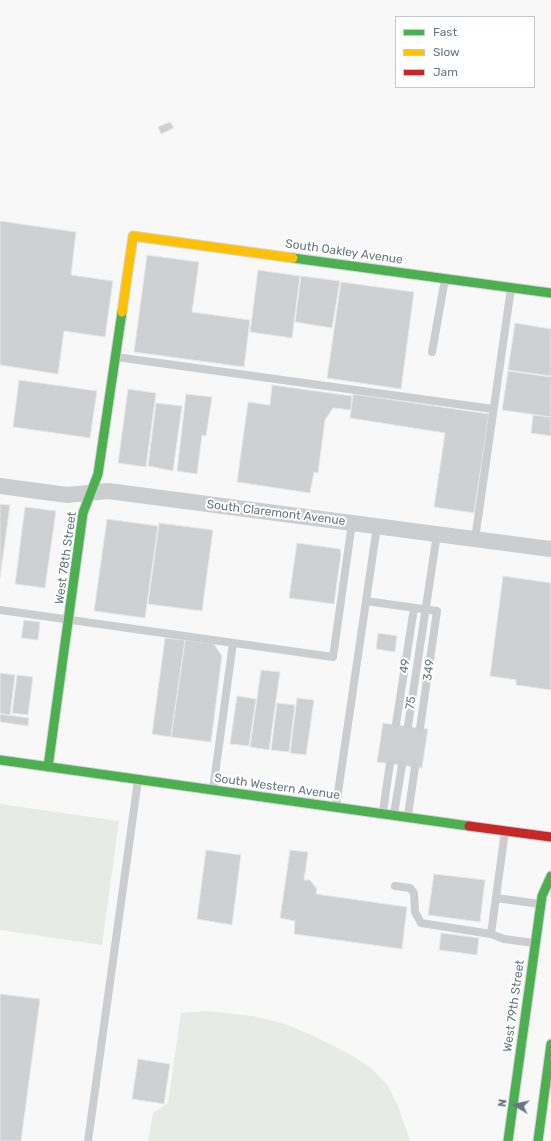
<!DOCTYPE html>
<html>
<head>
<meta charset="utf-8">
<style>
	body { margin:0 }
	#map { position:relative; width:551px; height:1141px; overflow:hidden; background:#f8f8f8; font-family:Rubik,sans-serif }
	canvas { display:block }
	.legend { position:absolute; left:395px; top:16px; width:140px; height:72px; box-sizing:border-box; background:#fff; border:1px solid #c1c9cd; margin:0; padding:5px 7px; list-style:none; font-size:12px; color:#657781 }
	.legend li { display:flex; align-items:center; gap:8px; height:20px }
	.legend b { width:20px; border:1px solid #c1c9cd }
	.north { position:absolute; left:495px; top:1085px; width:40px; height:40px; -webkit-text-stroke:3px #fff; paint-order:stroke; rotate:279deg; font-size:11px; font-weight:700; line-height:16px; text-align:center; color:#657781 }
	.north::after { content:''; display:block; margin:auto; width:14px; height:18px; background:#657781; clip-path:polygon(50% 0,100% 100%,50% 72%,0 100%) }
</style>
</head>
<body>
<div id="map">
<canvas width="551" height="1141"></canvas>
<ul class="legend">
<li><b style="height:5px;background:#4caf50"></b>Fast</li>
<li><b style="height:5px;background:#ffc107"></b>Slow</li>
<li><b style="height:5px;background:#c62828"></b>Jam</li>
</ul>
<div class="north">N</div>
</div>
<script>
const c = document.querySelector('canvas').getContext('2d');
c.lineJoin = 'round';
function fillPath(path, color) {
  c.fillStyle = color;
  c.fill(path, 'evenodd');
}
function shape(rows) {
  const path = new Path2D();
  for (const r of rows) {
    path.moveTo(r[0], r[1]);
    for (let i = 2; i < r.length; i += 2) path.lineTo(r[i], r[i + 1]);
  }
  return path;
}
function stroke(path, color, width, dash) {
  c.strokeStyle = color;
  c.lineWidth = width;
  c.lineCap = dash ? 'butt' : 'round';
  c.setLineDash(dash || []);
  c.stroke(path);
}
function write(font, color, halo, rows, align = 'center') {
  c.font = font + ' Rubik,sans-serif';
  c.lineWidth = 4;
  c.setLineDash([]);
  c.textBaseline = 'middle';
  c.strokeStyle = halo;
  c.fillStyle = color;
  for (const [text, x, y, turn = 0] of rows) {
    c.save();
    c.translate(x, y);
    c.rotate((+turn || 0) * Math.PI / 180);
    c.textAlign = isNaN(turn) ? turn : align;
    if (halo) c.strokeText(text, 0, 0);
    c.fillText(text, 0, 0);
    c.restore();
  }
}
const green = shape([
	[0,804,119,821,102,945,0,930],
	[206,1011,252,1016,282,1023,312,1035,351,1055,372,1069,388,1086,398,1106,410,1141,148,1141,153,1113,168,1103,181,1013]
]);
const building = shape([
	[170,122,174,128,161,134,158,127,170,122],
	[0,221,76,232,71,275,113,281,105,337,64,331,58,374,0,365,0,221],
	[147,255,199,262,192,312,250,320,244,367,134,352,147,255],
	[258,270,300,276,292,338,250,332,258,270],
	[301,276,340,281,332,328,295,322,301,276],
	[341,282,414,292,401,389,327,378,341,282],
	[515,323,551,329,551,376,508,370,515,323],
	[508,371,551,377,551,417,502,410,508,371],
	[19,380,97,391,90,438,13,427,19,380],
	[272,385,352,396,351,410,333,408,325,420,318,473,314,472,310,493,237,482,248,402,270,405,272,385],
	[128,389,156,393,146,467,118,463,128,389],
	[186,394,212,397,206,436,202,435,197,474,177,471,186,394],
	[353,394,489,414,474,513,434,507,445,433,350,418,353,394],
	[156,403,182,406,173,471,148,466,156,403],
	[533,415,551,417,551,436,531,433,533,415],
	[0,504,10,505,0,578,0,504],
	[25,507,56,511,45,588,15,584,25,507],
	[107,519,158,526,145,618,94,611,107,519],
	[159,523,213,530,202,611,148,604,159,523],
	[297,543,340,549,341,554,334,604,289,598,297,543],
	[503,576,551,583,551,690,516,685,516,680,490,676,503,576],
	[24,620,40,622,38,640,21,638,24,620],
	[378,633,397,636,395,652,376,649,378,633],
	[165,638,185,640,171,737,152,734,165,638],
	[185,640,214,644,222,656,211,742,171,737,185,640],
	[261,670,280,672,269,750,250,747,261,670],
	[0,673,15,675,10,715,0,713,0,673],
	[17,675,33,677,28,715,12,713,17,675],
	[237,696,256,699,249,746,230,744,237,696],
	[297,698,314,700,306,755,290,753,297,698],
	[277,703,295,705,289,752,271,750,277,703],
	[0,714,29,718,28,726,0,722,0,714],
	[383,723,428,729,422,768,377,762,383,723],
	[206,850,241,855,232,925,197,919,206,850],
	[290,850,308,852,304,880,310,880,317,889,316,894,407,907,402,949,294,934,295,921,280,918,290,850],
	[434,874,485,880,480,922,428,915,434,874],
	[441,933,479,938,477,955,439,950,441,933],
	[0,994,40,999,21,1141,0,1141,0,994],
	[138,1059,170,1064,164,1104,132,1099,138,1059]
]);
const lane = shape([
	[432,352,445,279],
	[116,357,493,409],
	[475,539,511,288],
	[366,601,437,611,420,728],
	[0,610,333,657,352,523],
	[396,724,414,608],
	[408,726,437,534],
	[213,789,233,643],
	[336,806,377,526],
	[383,812,390,763],
	[394,814,402,765],
	[408,815,415,767],
	[505,831,491,934,504,939,534,943],
	[395,886,410,888,414,893,415,912,421,923,491,934],
	[496,898,540,904],
	[88,1141,138,780]
]);
const street = shape([
	[0,486,67,495,108,491,551,549]
]);
const fast = shape([
	[293,258,551,293],
	[0,760,469,826],
	[48,767,83,513,98,474,122,312],
	[508,1141,542,896,551,876],
	[538,1141,551,1044]
]);
const slow = shape([
	[122,312,133,236,293,258]
]);
const jam = shape([
	[469,826,551,837]
]);
const streetNames = [
	["South Oakley Avenue",344,252,8],
	["South Claremont Avenue",276,513,7],
	["West 78th Street",66,558,-82],
	["49",405,666,-81],
	["349",429,670,-82],
	["75",411,703,-81],
	["South Western Avenue",277,787,8],
	["West 79th Street",514,1006,-82]
];
fillPath(green, '#e7eae5');
fillPath(building, '#ced0d1');
stroke(building, '#e8e8e8', 1);
stroke(fast, '#d4d5d6', 11);
stroke(slow, '#d4d5d6', 11);
stroke(jam, '#d4d5d6', 11);
stroke(lane, '#cbcdce', 8);
stroke(street, '#cbcdce', 16);
stroke(fast, '#4caf50', 9);
stroke(slow, '#ffc107', 9);
stroke(jam, '#c62828', 9);
write('12px', '#657781', '#fff', streetNames);
</script>
</body>
</html>
